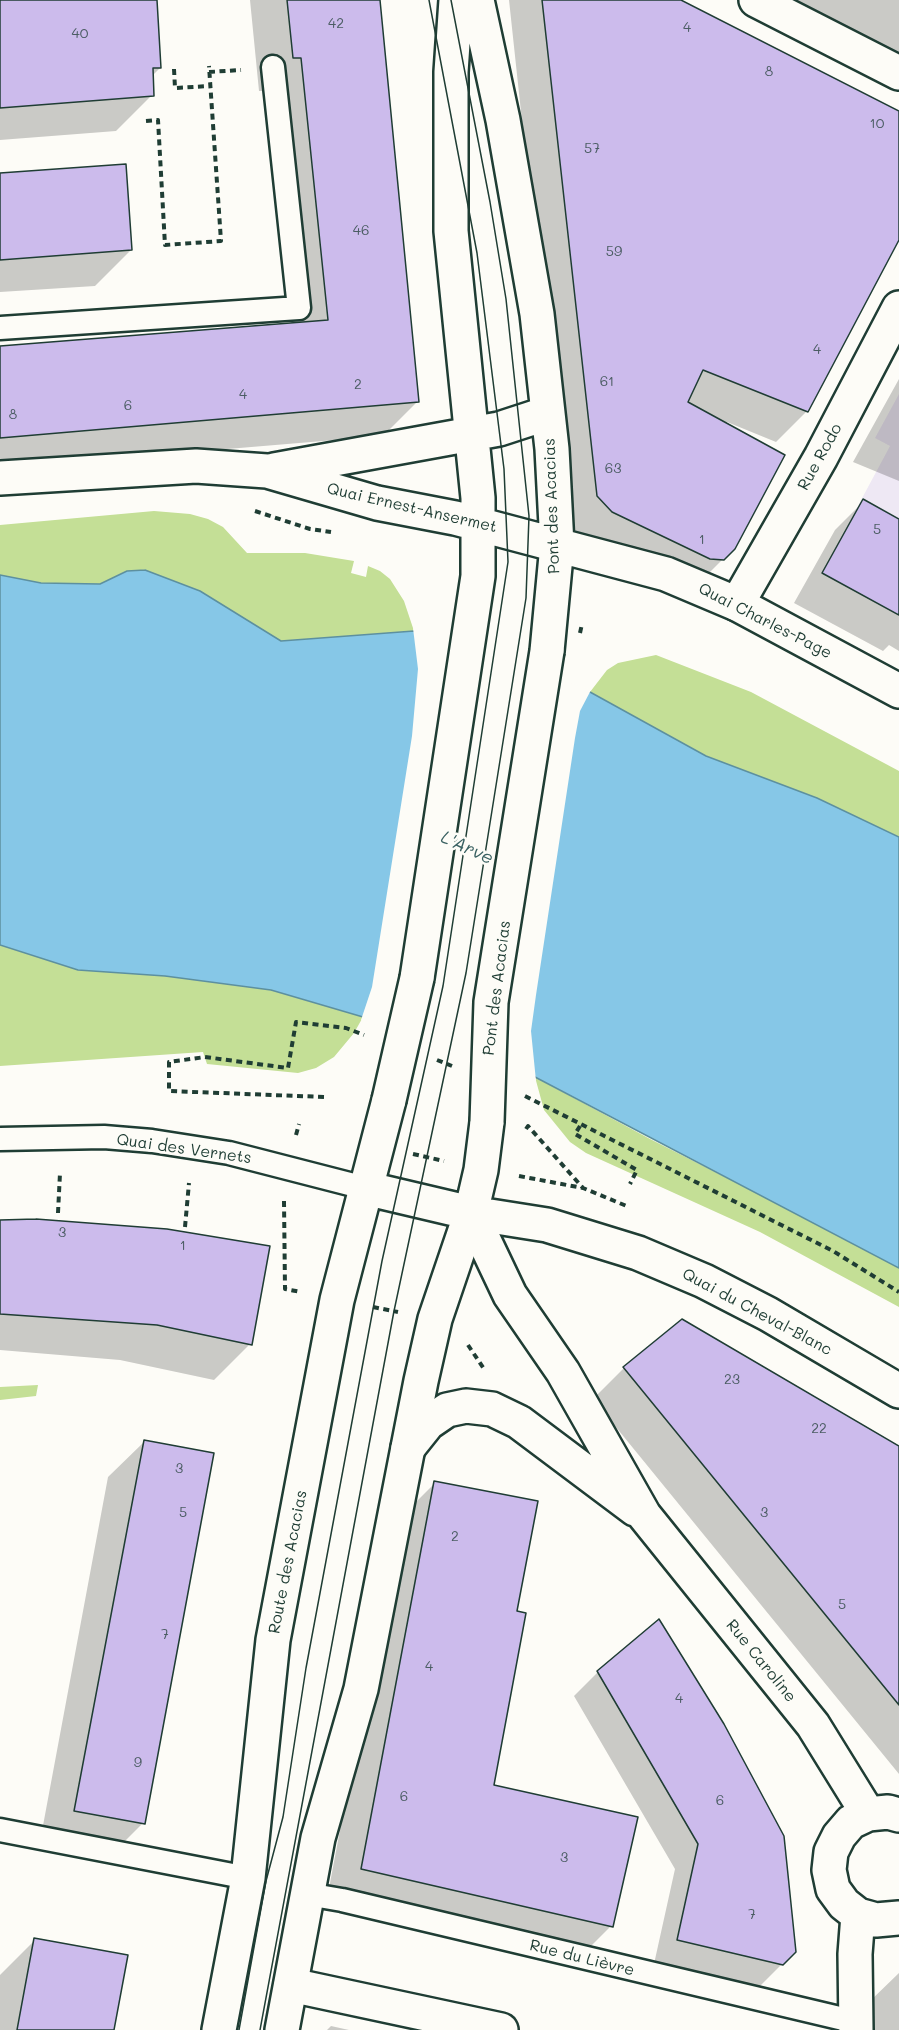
<!DOCTYPE html>
<html>
<head>
<meta charset="utf-8">
<style>
	body { margin:0 }
	canvas { display:block; background:#fdfcf7 }
</style>
</head>
<body>
<canvas width="899" height="2030"></canvas>
<script>
const c = document.querySelector('canvas').getContext('2d');
c.lineJoin = 'round';
function fillPath(path, color) {
  c.fillStyle = color;
  c.fill(path, 'evenodd');
}
function shape(rows) {
  const path = new Path2D();
  for (const r of rows) {
    path.moveTo(r[0], r[1]);
    for (let i = 2; i < r.length; i += 2) path.lineTo(r[i], r[i + 1]);
  }
  return path;
}
function stroke(path, color, width, dash) {
  c.strokeStyle = color;
  c.lineWidth = width;
  c.lineCap = dash ? 'butt' : 'round';
  c.setLineDash(dash || []);
  c.stroke(path);
}
function write(font, color, halo, rows, align = 'center') {
  c.font = font + ' Mali,sans-serif';
  c.lineWidth = 5;
  c.setLineDash([]);
  c.textBaseline = 'middle';
  c.strokeStyle = halo;
  c.fillStyle = color;
  for (const [text, x, y, turn = 0] of rows) {
    c.save();
    c.translate(x, y);
    c.rotate((+turn || 0) * Math.PI / 180);
    c.textAlign = isNaN(turn) ? turn : align;
    if (halo) c.strokeText(text, 0, 0);
    c.fillText(text, 0, 0);
    c.restore();
  }
}
const built = shape([
	[899,394,899,615,822,573,890,446,875,438]
]);
const green = shape([
	[154,511,190,514,208,519,223,527,247,553,305,553,354,561,351,573,366,577,368,566,380,571,390,579,404,601,414,631,281,641,200,591,127,571,100,584,41,583,0,575,0,525],
	[656,655,751,692,899,771,899,837,817,798,706,756,590,692,607,670,618,663],
	[0,945,78,970,165,976,271,990,363,1017,354,1033,334,1057,316,1068,298,1073,207,1064,203,1052,0,1066],
	[535,1077,650,1139,881,1256,899,1268,899,1307,760,1232,586,1153,570,1142,544,1110],
	[38,1385,36,1396,0,1400,0,1387]
]);
const water = shape([
	[145,570,200,591,281,641,414,631,590,692,706,756,817,798,899,837,899,1268,535,1077,363,1017,271,990,165,976,78,970,0,945,0,575,41,583,100,584,127,571,145,570]
]);
const pier = shape([
	[413,628,591,690,580,711,575,738,536,995,531,1031,536,1081,361,1020,372,987,412,736,418,669]
]);
const shadow = shape([
	[0,0,155,0,160,68,152,76,152,95,116,131,0,140],
	[250,0,378,0,417,402,383,436,0,468,0,347,291,324,267,91,259,91],
	[509,0,675,0,899,113,899,236,807,411,776,442,727,422,728,554,697,585,570,533,565,522],
	[758,0,899,0,899,71],
	[0,175,131,250,95,286,0,292],
	[899,379,899,481,853,462],
	[864,501,899,521,899,651,889,645,883,651,794,603,835,530],
	[0,1221,250,1344,214,1380,120,1360,0,1350],
	[682,1321,899,1448,899,1774,593,1399,624,1368],
	[144,1442,143,1823,107,1859,39,1847,108,1477],
	[435,1483,515,1612,492,1786,611,1926,575,1962,326,1904,399,1519],
	[598,1672,795,1951,758,1988,654,1964,675,1869,574,1696],
	[35,1940,113,2030,0,2030,0,1975],
	[899,1973,899,2030,872,2030,869,2002],
	[331,2026,349,2030,327,2030]
]);
const building = shape([
	[0,0,157,0,161,68,153,68,154,96,0,108,0,0],
	[287,0,380,0,419,402,0,438,0,346,328,320,301,58,293,58,287,0],
	[542,0,681,0,899,111,899,240,808,412,703,370,688,402,785,455,735,549,724,560,710,559,612,512,597,496,542,0],
	[126,164,132,250,0,260,0,173,126,164],
	[863,499,899,519,899,615,822,573,863,499],
	[36,1219,167,1229,270,1246,252,1345,157,1325,0,1314,0,1220,36,1219],
	[682,1319,899,1446,899,1705,623,1367,682,1319],
	[144,1440,214,1453,145,1824,74,1811,144,1440],
	[434,1481,538,1501,517,1611,526,1613,494,1785,638,1817,613,1927,361,1869,434,1481],
	[659,1619,724,1724,784,1836,796,1952,783,1965,677,1940,698,1844,597,1671,659,1619],
	[34,1938,128,1955,114,2030,17,2030,34,1938]
]);
const path = shape([
	[174,69,175,88,210,86],
	[209,72,241,70],
	[146,121,158,120,165,245,221,241,209,66],
	[255,511,310,529,331,532],
	[437,1060,452,1066],
	[525,1096,833,1251,899,1292],
	[324,1097,169,1091,169,1062,205,1057,288,1068,296,1022,346,1028,364,1035],
	[580,1126,575,1134,637,1170,630,1184],
	[526,1129,528,1126,583,1188],
	[296,1135,299,1124],
	[413,1154,444,1161],
	[519,1176,583,1188,629,1207],
	[284,1201,285,1289,301,1292],
	[58,1213,60,1173],
	[185,1227,189,1183],
	[373,1307,398,1312],
	[468,1345,484,1369]
]);
const lane = shape([
	[0,328,299,308,273,67],
	[0,1139,104,1137,152,1141,229,1153,365,1188],
	[0,1830,248,1878],
	[307,1894,342,1900,856,2022]
]);
const street = shape([
	[756,0,899,73],
	[737,604,821,457,899,308],
	[471,1213,510,1295,563,1372,644,1515,813,1725,868,1814],
	[408,1448,428,1423,447,1410,466,1406,492,1409,519,1422,635,1509],
	[899,1815,888,1812,868,1814,851,1822,839,1836,831,1852,829,1870,833,1889,844,1904,858,1915,876,1920,899,1918],
	[291,1985,501,2030],
	[856,2030,855,1954,858,1915]
]);
const secondary = shape([
	[477,0,503,120,537,314,552,449,557,545,547,651],
	[274,470,499,429,548,413],
	[0,478,196,466,267,471,377,503,455,518,666,574,737,604,899,691],
	[417,978,478,576,478,498,451,231,451,72,456,0],
	[365,1188,471,1213,547,1225,638,1253,704,1281,768,1314,899,1391],
	[219,2030,248,1878,273,1640,337,1300,389,1100],
	[282,2030,318,1838,361,1689,421,1381,435,1319,471,1213,481,1170,487,1122]
]);
const tram = shape([
	[239,2030,266,1881,283,1817,306,1668,382,1261,443,986,508,562,504,469,477,253,429,0],
	[260,2030,394,1311,466,973,526,598,529,516,506,299,490,202,451,0]
]);
const pathBridge = shape([
	[580,633,582,624]
]);
const secondaryBridge = shape([
	[389,1100,417,978],
	[487,1122,491,1002,547,651]
]);
const numberNames = [
	["42",336,24],
	["4",687,28],
	["40",80,34],
	["8",769,72],
	["10",877,124],
	["57",592,149],
	["46",361,231],
	["59",614,252],
	["4",817,350],
	["61",607,382],
	["2",358,385],
	["4",243,395],
	["6",128,406],
	["8",13,415],
	["63",613,469],
	["5",877,530],
	["1",702,540],
	["3",62,1233],
	["1",183,1246],
	["23",732,1380],
	["22",819,1429],
	["3",179,1469],
	["5",183,1513],
	["3",764,1513],
	["2",455,1537],
	["5",842,1605],
	["7",165,1635],
	["4",429,1667],
	["4",679,1699],
	["9",138,1763],
	["6",404,1797],
	["6",720,1801],
	["3",564,1858],
	["7",752,1915]
];
const streetNames = [
	["Rue Rodo",820,457,-61],
	["Pont des Acacias",552,506,-92],
	["Quai Ernest-Ansermet",412,508,13],
	["Quai Charles-Page",765,621,27],
	["Pont des Acacias",497,988,-83],
	["Quai des Vernets",184,1149,8],
	["Quai du Cheval-Blanc",757,1312,28],
	["Route des Acacias",288,1562,-79],
	["Rue Caroline",761,1661,51],
	["Rue du Lièvre",582,1958,14]
];
const waterNames = [
	["L'Arve",467,848,25]
];
fillPath(built, '#eee8f4');
fillPath(green, '#c4df96');
fillPath(water, '#86c7e7');
stroke(water, '#5d909f', 1.5);
fillPath(pier, '#fdfcf7');
fillPath(shadow, '#0003');
fillPath(building, '#ccbbec');
stroke(building, '#1f3d34', 1.5);
stroke(lane, '#1f3d34', 27);
stroke(street, '#1f3d34', 38);
stroke(secondary, '#1f3d34', 38);
stroke(path, '#1f3d34', 4, [6, 4.5]);
stroke(lane, '#fdfcf7', 22);
stroke(street, '#fdfcf7', 33);
stroke(secondary, '#fdfcf7', 33);
stroke(tram, '#1f3d34', 1.5);
stroke(secondaryBridge, '#1f3d34', 38, []);
stroke(pathBridge, '#1f3d34', 4, [6, 4.5]);
stroke(secondaryBridge, '#fdfcf7', 33);
write('14px', '#4a5c62', null, numberNames);
write('16px', '#1f3d34', '#fdfcf7', streetNames);
write('italic 18px', '#396061', '#fdfcf7', waterNames);
</script>
</body>
</html>
